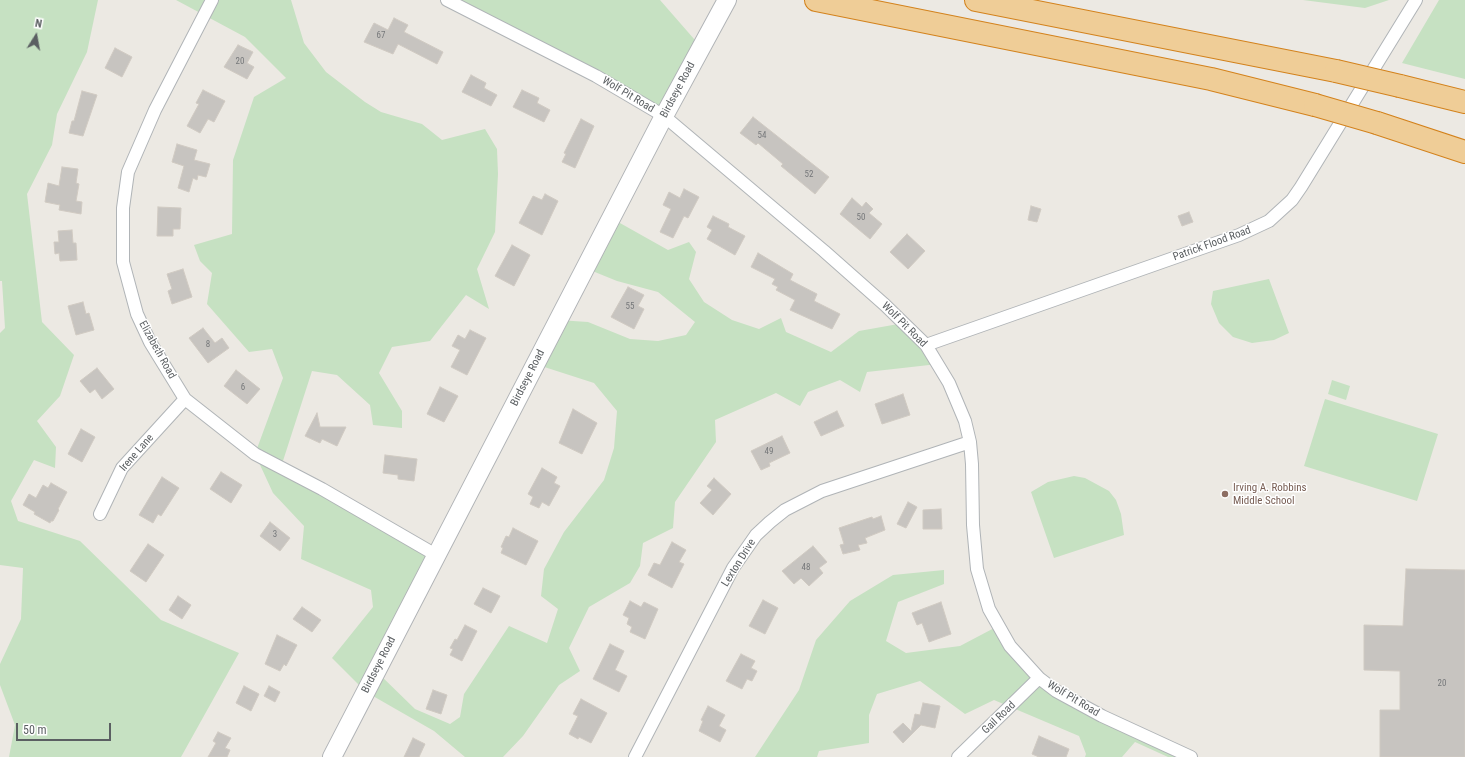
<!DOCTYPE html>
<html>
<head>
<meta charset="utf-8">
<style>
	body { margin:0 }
	#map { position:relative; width:1465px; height:757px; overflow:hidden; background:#ece9e3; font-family:"Roboto Condensed",sans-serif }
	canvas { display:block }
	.north { position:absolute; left:16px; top:16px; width:40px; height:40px; -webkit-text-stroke:3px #fff; paint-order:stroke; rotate:11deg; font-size:11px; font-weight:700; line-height:16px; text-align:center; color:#5b5f62 }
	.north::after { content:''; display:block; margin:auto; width:14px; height:18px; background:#5b5f62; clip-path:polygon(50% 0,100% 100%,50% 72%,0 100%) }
	.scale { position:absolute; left:16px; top:723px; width:95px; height:18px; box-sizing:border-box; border:2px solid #5b5f62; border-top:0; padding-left:5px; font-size:12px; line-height:14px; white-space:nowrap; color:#5b5f62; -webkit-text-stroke:3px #fff; paint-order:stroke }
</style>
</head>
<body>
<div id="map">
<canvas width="1465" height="757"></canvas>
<div class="north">N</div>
<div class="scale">50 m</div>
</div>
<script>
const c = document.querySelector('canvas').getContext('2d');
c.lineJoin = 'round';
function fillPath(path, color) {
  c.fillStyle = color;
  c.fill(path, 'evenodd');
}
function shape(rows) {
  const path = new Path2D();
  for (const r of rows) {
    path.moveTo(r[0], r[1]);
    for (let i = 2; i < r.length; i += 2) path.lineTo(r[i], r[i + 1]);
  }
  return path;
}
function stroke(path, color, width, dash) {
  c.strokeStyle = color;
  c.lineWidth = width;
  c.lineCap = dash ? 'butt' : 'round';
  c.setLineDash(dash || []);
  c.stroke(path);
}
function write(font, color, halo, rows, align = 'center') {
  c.font = font + ' "Roboto Condensed",sans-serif';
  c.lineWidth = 3;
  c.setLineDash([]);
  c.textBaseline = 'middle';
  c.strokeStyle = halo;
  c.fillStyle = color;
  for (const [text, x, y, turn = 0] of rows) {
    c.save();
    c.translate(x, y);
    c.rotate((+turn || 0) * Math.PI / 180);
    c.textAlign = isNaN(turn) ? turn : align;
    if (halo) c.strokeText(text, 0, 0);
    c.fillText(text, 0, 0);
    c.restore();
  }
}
const green = shape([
	[0,0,98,0,87,52,57,114,52,145,27,194,42,322,74,355,60,396,37,421,56,447,55,468,34,460,11,501,18,521,80,541,161,620,239,653,181,757,9,757,15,725,0,685,0,664,21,619,23,568,0,565,0,333,5,328,2,281,0,281],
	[176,0,291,0,304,43,326,72,365,102,381,112,422,124,442,140,485,129,497,149,498,174,495,232,477,269,489,309,466,295,430,341,392,347,379,373,402,411,402,428,373,425,370,405,337,375,312,371,281,467,436,555,376,671,415,709,450,724,460,717,464,694,509,626,547,643,558,609,541,596,544,569,564,532,604,480,614,448,617,411,594,383,535,364,558,320,588,322,630,339,658,341,686,335,695,322,658,292,617,281,585,268,611,218,668,250,689,242,696,252,689,279,704,302,732,320,759,329,781,318,786,332,831,352,859,331,904,323,938,364,867,372,860,392,840,380,808,392,800,406,776,393,715,420,716,442,675,502,673,528,643,543,640,566,630,583,589,607,569,648,580,671,559,685,523,736,503,757,465,757,434,731,366,692,332,658,373,607,371,590,301,559,304,526,273,493,255,454,283,378,272,349,249,352,207,304,212,273,200,261,194,245,232,234,233,160,254,97,286,78,245,37],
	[447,0,660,0,701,47,664,116],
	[1303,0,1389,0,1365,8],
	[1439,0,1465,0,1465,79,1402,63],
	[1269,279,1289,333,1274,340,1252,343,1233,337,1219,323,1211,304,1213,291],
	[1332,380,1350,386,1346,400,1328,394],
	[1325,399,1438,434,1417,501,1304,466],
	[1074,476,1085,478,1109,491,1116,500,1121,514,1124,535,1054,558,1031,492,1048,482],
	[944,570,944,584,898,602,886,641,906,653,960,646,998,626,1039,678,1191,757,1168,757,1135,742,1122,757,1085,757,1086,754,1079,736,994,700,965,714,920,681,877,694,869,715,869,743,819,751,817,757,755,757,799,690,816,640,850,601,893,575]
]);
const building = shape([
	[394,18,408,25,404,32,443,52,437,64,398,44,393,54,364,42,374,23,388,30,394,18],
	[238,45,253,52,247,63,254,67,247,79,224,67,238,45],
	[115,48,132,57,122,77,105,68,115,48],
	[471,75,486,83,484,88,497,95,491,106,462,92,471,75],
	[203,90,225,101,214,122,208,119,200,133,187,126,199,104,196,103,203,90],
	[522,90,539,98,537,103,550,110,544,122,513,107,522,90],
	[82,91,97,95,83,136,69,133,72,121,74,121,82,91],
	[753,117,829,177,815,194,781,166,783,164,758,143,756,145,740,133,753,117],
	[581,119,594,126,575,168,562,162,566,154,564,153,581,119],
	[177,144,197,150,194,160,210,164,206,177,198,175,197,180,193,178,189,192,178,188,184,166,172,162,177,144],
	[62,167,78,169,76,183,79,184,76,201,82,202,81,214,59,210,60,205,45,202,48,183,59,186,62,167],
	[684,189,699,197,688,218,684,216,673,238,660,232,671,209,663,205,669,192,680,198,684,189],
	[545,194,558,201,542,235,519,223,533,196,542,200,545,194],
	[852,198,862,207,866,202,873,209,869,213,882,224,870,239,840,214,852,198],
	[1031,206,1041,209,1037,222,1028,220,1031,206],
	[158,207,181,208,180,229,173,229,173,236,157,236,158,207],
	[1189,212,1193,222,1182,226,1178,216,1189,212],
	[713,216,729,224,728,227,745,236,735,255,707,239,712,230,707,227,713,216],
	[72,230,73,243,76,243,77,260,60,261,59,253,55,254,54,242,59,242,58,231,72,230],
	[907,234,925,251,908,269,890,252,907,234],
	[512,245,530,255,514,286,495,276,512,245],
	[758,253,793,274,790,280,817,294,814,301,840,314,832,329,790,310,795,300,776,290,778,287,772,284,775,279,751,267,758,253],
	[183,269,192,297,172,304,168,291,172,289,167,274,183,269],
	[628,287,644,295,638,306,644,309,634,329,611,317,628,287],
	[83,302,86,314,89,313,94,330,76,335,68,306,83,302],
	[203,328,215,343,222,338,229,348,208,363,189,338,203,328],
	[470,330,486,338,467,375,451,367,460,350,452,346,458,335,465,339,470,330],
	[97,368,114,389,102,399,95,389,90,393,80,381,97,368],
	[236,370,260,389,247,404,224,386,236,370],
	[440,387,458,396,444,422,427,414,440,387],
	[903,394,910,415,882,424,875,404,903,394],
	[573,409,597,423,582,454,559,443,573,409],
	[837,411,844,426,821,436,814,422,837,411],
	[317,413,320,427,346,427,337,446,322,439,320,443,305,436,317,413],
	[81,429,95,437,82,462,68,454,81,429],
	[782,436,790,453,769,463,770,466,761,470,751,451,782,436],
	[385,455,417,459,414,481,398,479,398,475,383,473,385,455],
	[542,468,557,477,554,483,560,486,549,506,542,502,539,508,530,504,533,497,528,494,542,468],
	[221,472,242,485,231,503,210,489,221,472],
	[162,477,179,488,161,516,158,514,153,523,139,515,162,477],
	[714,478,731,494,713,515,700,503,712,490,707,486,714,478],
	[51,483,67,492,58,509,59,510,53,521,51,521,50,523,34,514,35,512,23,505,29,494,36,498,43,485,48,488,51,483],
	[908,502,917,507,906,528,897,524,908,502],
	[941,509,942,529,923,529,923,510,941,509],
	[881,516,885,530,865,538,867,543,858,545,860,550,843,554,840,545,844,544,839,528,872,517,873,519,881,516],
	[270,522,290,538,280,551,260,536,270,522],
	[513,528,538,541,526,565,501,553,503,548,501,547,506,536,509,537,513,528],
	[672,542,686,550,679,562,684,564,672,588,648,575,654,563,660,565,672,542],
	[148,544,164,555,146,582,130,571,148,544],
	[813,546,827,562,819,568,823,573,809,586,801,578,794,584,782,571,813,546],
	[1406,569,1465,570,1465,757,1380,757,1380,710,1400,710,1400,671,1364,670,1364,625,1403,626,1406,569],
	[483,588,500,596,491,613,474,604,483,588],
	[178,596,191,605,182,619,169,610,178,596],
	[763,600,778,608,765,634,749,626,763,600],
	[630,601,641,607,644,602,658,609,645,639,630,632,632,627,627,624,629,618,623,615,630,601],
	[941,602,951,634,929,642,922,623,917,625,912,613,941,602],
	[302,607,321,620,312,632,293,619,302,607],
	[465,625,477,631,462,661,450,655,453,649,450,648,455,639,457,640,465,625],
	[277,635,297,645,286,666,284,664,280,671,265,664,277,635],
	[610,644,624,651,615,670,627,676,619,692,593,679,610,644],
	[741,654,755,661,751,668,757,671,752,681,747,679,742,689,726,681,741,654],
	[244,686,259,694,251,711,236,703,244,686],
	[269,686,280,692,275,702,264,696,269,686],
	[433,690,447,695,441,714,426,709,433,690],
	[581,699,607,713,591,743,579,737,578,739,569,734,578,716,573,714,581,699],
	[923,703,940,706,935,728,921,725,903,743,893,732,903,723,911,731,915,714,920,715,923,703],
	[708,706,725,715,719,726,726,730,720,742,699,731,703,721,701,720,708,706],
	[218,732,231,738,225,748,230,750,227,757,208,757,216,743,213,741,218,732],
	[1039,736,1069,749,1066,757,1039,757,1032,754,1039,736],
	[413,738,425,744,419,757,404,757,413,738]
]);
const minor = shape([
	[212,0,155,110,128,172,123,208,123,262,137,314,150,342,185,399,255,454,322,489,436,555],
	[447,0,596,76,664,116,824,251,885,305,926,345,949,383,965,421,970,442,972,464,973,525,977,569,989,609,1010,646,1039,678,1056,691,1102,716,1191,757],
	[926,345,1239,235,1269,221,1292,200,1301,187,1416,0],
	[100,514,122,468,185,399],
	[635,757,733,568,756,535,770,522,785,510,822,491,970,442],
	[958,757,1039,678]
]);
const secondary = shape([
	[332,757,664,116,727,0]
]);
const motorway = shape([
	[816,0,1211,79,1315,105],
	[976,0,1336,71],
	[1400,86,1465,102],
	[1377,123,1465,152]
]);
const motorwayBridge = shape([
	[1336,71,1400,86],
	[1315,105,1377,123]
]);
const markers = [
	[1225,494,4,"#8d6e63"]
];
const numberNames = [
	["67",381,36],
	["20",240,62],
	["54",762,136],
	["52",809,175],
	["50",861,218],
	["55",630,307],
	["8",208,345],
	["6",243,388],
	["49",769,452],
	["3",275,535],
	["48",806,568],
	["20",1442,684]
];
const streetNames = [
	["Birdseye Road",678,90,-62],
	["Wolf Pit Road",628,95,31],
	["Patrick Flood Road",1212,244,-20],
	["Wolf Pit Road",904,325,45],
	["Elizabeth Road",157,350,61],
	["Birdseye Road",528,378,-63],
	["Irene Lane",137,453,-49],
	["Lexton Drive",739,563,-58],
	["Birdseye Road",379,665,-63],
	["Wolf Pit Road",1073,699,31],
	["Gail Road",999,718,-44]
];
const educationNames = [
	["Irving A. Robbins",1233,488],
	["Middle School",1233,501]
];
fillPath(green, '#c6e1c2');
fillPath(building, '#c7c4c0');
stroke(building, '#d0cac2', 1);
stroke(minor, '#b0b4b7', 14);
stroke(secondary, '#b0b3b6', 20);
stroke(motorway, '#d3821c', 24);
stroke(minor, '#fff', 12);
stroke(secondary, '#fff', 18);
stroke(motorway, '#efcd97', 22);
stroke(motorwayBridge, '#d3821c', 24, []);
stroke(motorwayBridge, '#efcd97', 22);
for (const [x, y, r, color] of markers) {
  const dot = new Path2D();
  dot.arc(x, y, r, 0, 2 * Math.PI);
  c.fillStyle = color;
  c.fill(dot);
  stroke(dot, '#fff', 1.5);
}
write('9px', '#76787a', null, numberNames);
write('11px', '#5b5f62', '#fff', streetNames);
write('11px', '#785e54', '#fff', educationNames, 'left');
</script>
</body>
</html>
